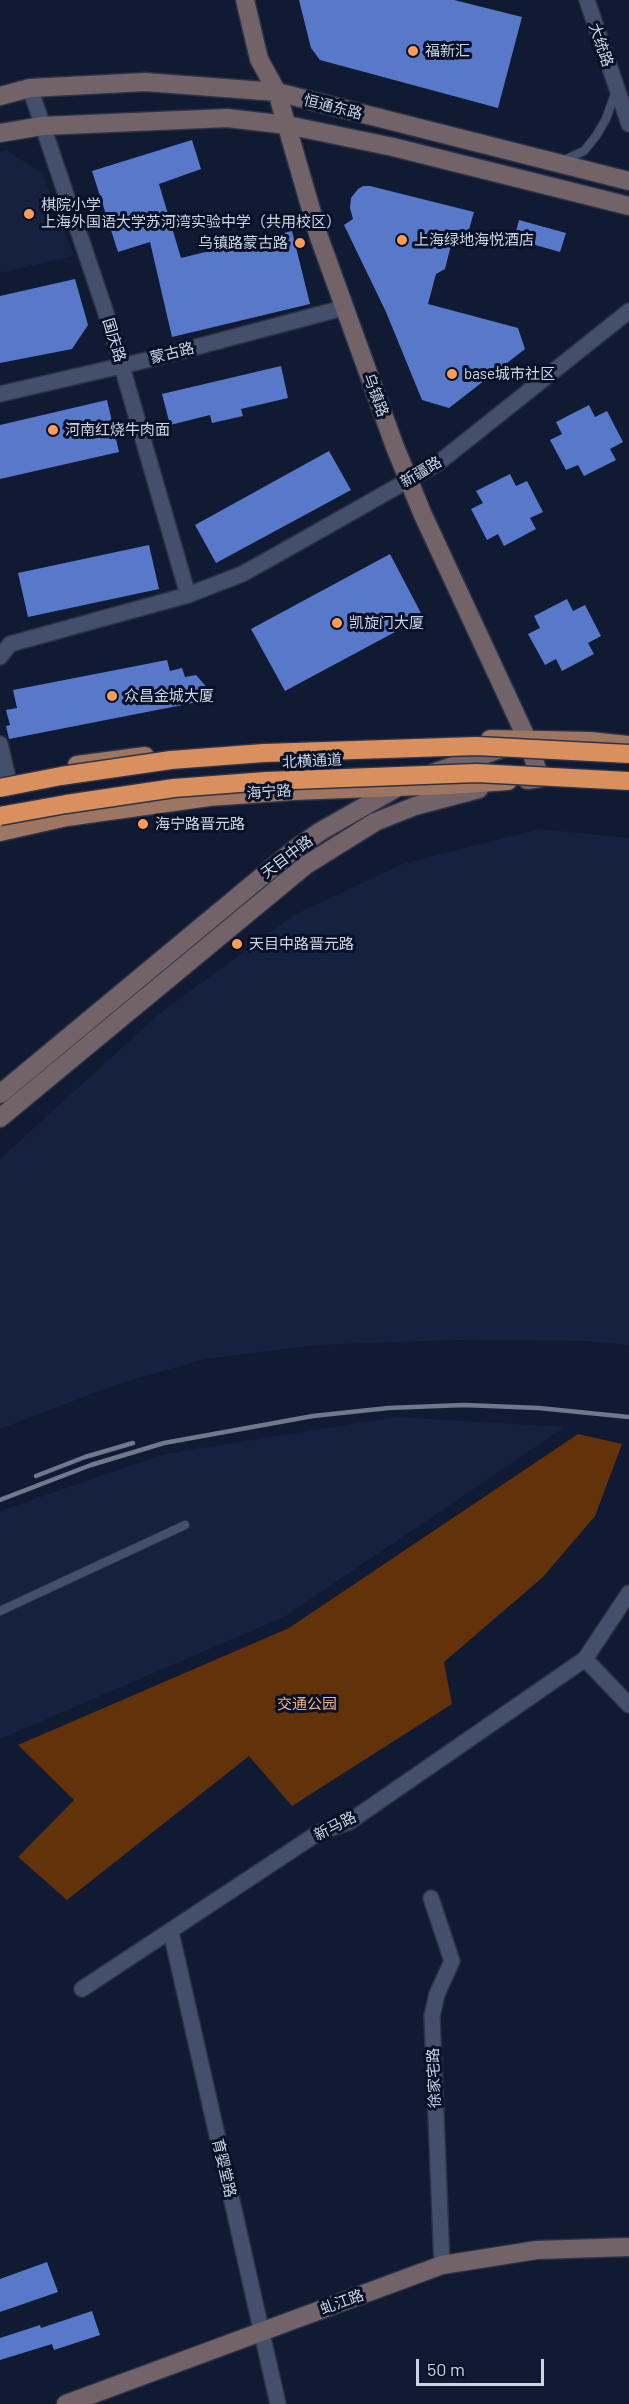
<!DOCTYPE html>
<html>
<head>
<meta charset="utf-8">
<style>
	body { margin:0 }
	#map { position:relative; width:629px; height:2404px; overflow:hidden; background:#101a32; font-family:Barlow,sans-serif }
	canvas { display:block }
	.scale { position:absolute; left:416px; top:2359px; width:128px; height:27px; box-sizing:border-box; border:3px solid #cdd5e5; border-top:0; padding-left:8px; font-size:18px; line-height:21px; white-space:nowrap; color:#cdd5e5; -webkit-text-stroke:4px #081127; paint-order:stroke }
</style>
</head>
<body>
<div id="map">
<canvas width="629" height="2404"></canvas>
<div class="scale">50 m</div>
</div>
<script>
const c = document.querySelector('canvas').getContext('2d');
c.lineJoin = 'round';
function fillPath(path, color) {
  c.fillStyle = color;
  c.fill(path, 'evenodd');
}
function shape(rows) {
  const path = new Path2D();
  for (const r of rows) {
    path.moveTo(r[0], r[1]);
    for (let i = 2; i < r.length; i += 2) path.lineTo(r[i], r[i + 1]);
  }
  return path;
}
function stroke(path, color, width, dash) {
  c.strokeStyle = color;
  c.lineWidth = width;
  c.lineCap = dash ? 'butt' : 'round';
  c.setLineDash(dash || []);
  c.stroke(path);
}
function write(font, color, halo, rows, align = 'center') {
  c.font = font + ' Barlow,"Noto Sans SC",sans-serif';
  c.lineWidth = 6;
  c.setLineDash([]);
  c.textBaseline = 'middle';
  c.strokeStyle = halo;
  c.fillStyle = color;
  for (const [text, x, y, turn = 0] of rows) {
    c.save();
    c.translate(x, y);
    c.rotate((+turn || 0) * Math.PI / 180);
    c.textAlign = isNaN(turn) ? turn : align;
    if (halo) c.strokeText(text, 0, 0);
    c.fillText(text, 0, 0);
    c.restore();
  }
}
const built = shape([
	[6,150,42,173,74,256,0,273,0,152],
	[539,829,629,838,629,1345,586,1341,454,1340,316,1345,205,1359,115,1385,0,1429,0,1159,159,1014,294,915,402,864],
	[396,1417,565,1427,284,1617,0,1739,0,1511,164,1454]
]);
const green = shape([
	[578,1434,622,1444,595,1516,543,1577,444,1662,452,1704,292,1806,249,1756,67,1900,18,1857,74,1800,18,1745,289,1628]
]);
const building = shape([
	[299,0,454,0,522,17,498,108,320,60,311,48],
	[192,140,201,169,159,184,181,258,292,231,310,304,172,337,150,242,118,252,92,171],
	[363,186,370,186,474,212,466,240,453,237,445,269,436,274,428,304,518,328,525,349,449,408,422,400,386,312,344,225,353,219,350,208,351,198,358,189],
	[519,220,566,233,560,252,514,239],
	[75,279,88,325,72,349,0,363,0,296],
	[281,366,288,398,241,409,243,416,212,423,210,415,170,425,162,394],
	[107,400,119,452,0,479,0,425],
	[589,405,595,417,607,411,623,442,610,449,616,460,584,476,578,465,566,470,550,440,562,434,556,422],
	[329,451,351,490,216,563,195,525],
	[510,474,516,486,527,481,543,512,530,518,536,529,504,546,498,534,487,540,471,509,483,503,476,491],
	[149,545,159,589,28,617,18,573],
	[390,554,423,617,285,691,251,629],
	[567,599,573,611,585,605,601,636,588,643,594,654,562,671,556,659,545,665,528,634,540,628,534,616],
	[167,660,170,671,182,668,185,677,196,675,211,692,208,700,9,739,6,726,10,725,6,710,17,708,13,690],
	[47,2262,58,2292,0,2312,0,2279],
	[92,2311,100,2335,54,2350,52,2344,0,2360,0,2338,40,2325,41,2328]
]);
const lane = shape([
	[562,161,584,151,596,136,606,119,616,91],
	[0,1611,185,1525]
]);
const street = shape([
	[587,0,629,124],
	[30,88,110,325,188,595],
	[0,394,151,359,343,308],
	[0,657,10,644,188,595,242,574,271,558,437,464,629,311],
	[0,744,8,778],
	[629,1593,585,1659,629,1705],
	[431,1898,452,1961,437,1994,432,2016,442,2265],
	[171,1932,278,2404],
	[82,1989,318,1833,349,1822,585,1659]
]);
const secondary = shape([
	[245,0,259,59,277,92,319,237,395,447,423,515,527,739,540,778,527,780],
	[0,96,30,88,145,82,277,92,629,181],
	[0,133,42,126,227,118,287,125,393,147,629,206],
	[433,773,503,748],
	[0,1094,295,849,321,831,402,785],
	[0,1118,306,865,375,822,415,806,479,789],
	[66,2404,442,2265,537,2250,629,2247]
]);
const primary = shape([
	[490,739,590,741,629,745],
	[77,765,145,756],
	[0,832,67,817,209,797,293,791,450,785,508,781]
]);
const rail = shape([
	[36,1476,85,1457,133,1443],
	[0,1500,91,1465,164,1443,313,1416,388,1408,464,1405,539,1408,629,1417]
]);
const highwayBridge = shape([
	[0,788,61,776,171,760,264,753,477,746,629,754],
	[0,816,66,804,174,788,266,781,477,773,629,781]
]);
const markers = [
	[413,51,6,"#fd9c57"],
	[29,214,6,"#fd9c57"],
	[402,240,6,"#fd9c57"],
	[300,243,6,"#fd9c57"],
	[452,374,6,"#fd9c57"],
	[53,430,6,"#fd9c57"],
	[337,623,6,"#fd9c57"],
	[112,696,6,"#fd9c57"],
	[143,824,6,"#fd9c57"],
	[237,944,6,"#fd9c57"]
];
const streetNames = [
	["大统路",601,45,71],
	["恒通东路",333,107,14],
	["国庆路",114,340,73],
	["蒙古路",172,353,-14],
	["乌镇路",376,395,70],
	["新疆路",421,472,-31],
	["北横通道",312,761,-3],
	["海宁路",269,792,-4],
	["天目中路",287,857,-37],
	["新马路",335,1826,-27],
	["徐家宅路",434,2078,-92],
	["育婴堂路",224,2168,77],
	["虬江路",342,2302,-20]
];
const poiNames = [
	["福新汇",425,51],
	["棋院小学",41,205],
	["上海外国语大学苏河湾实验中学（共用校区）",41,222],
	["上海绿地海悦酒店",414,240],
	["乌镇路蒙古路",288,243,"right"],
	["base城市社区",464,374],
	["河南红烧牛肉面",65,430],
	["凯旋门大厦",349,623],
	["众昌金城大厦",124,696],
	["海宁路晋元路",155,824],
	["天目中路晋元路",249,944]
];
const parkNames = [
	["交通公园",307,1704]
];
fillPath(built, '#15213f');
fillPath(green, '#62320b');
fillPath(building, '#5878c9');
stroke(lane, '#2e3246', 10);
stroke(street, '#2e3246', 18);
stroke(secondary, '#2e3246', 21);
stroke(primary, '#2e3246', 21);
stroke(lane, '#44506b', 8);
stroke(street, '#44506b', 15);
stroke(secondary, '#716367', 18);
stroke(primary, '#9d7663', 18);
stroke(rail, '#6f788c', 4.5);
stroke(highwayBridge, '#2e3246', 21, []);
stroke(highwayBridge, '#d9905e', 18);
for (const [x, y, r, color] of markers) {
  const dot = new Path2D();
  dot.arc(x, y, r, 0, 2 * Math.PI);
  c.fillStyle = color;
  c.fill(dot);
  stroke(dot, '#081127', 2);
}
write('15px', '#cdd5e5', '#081127', streetNames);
write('15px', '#cdd5e5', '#081127', poiNames, 'left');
write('15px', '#f1b085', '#081127', parkNames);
</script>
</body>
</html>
